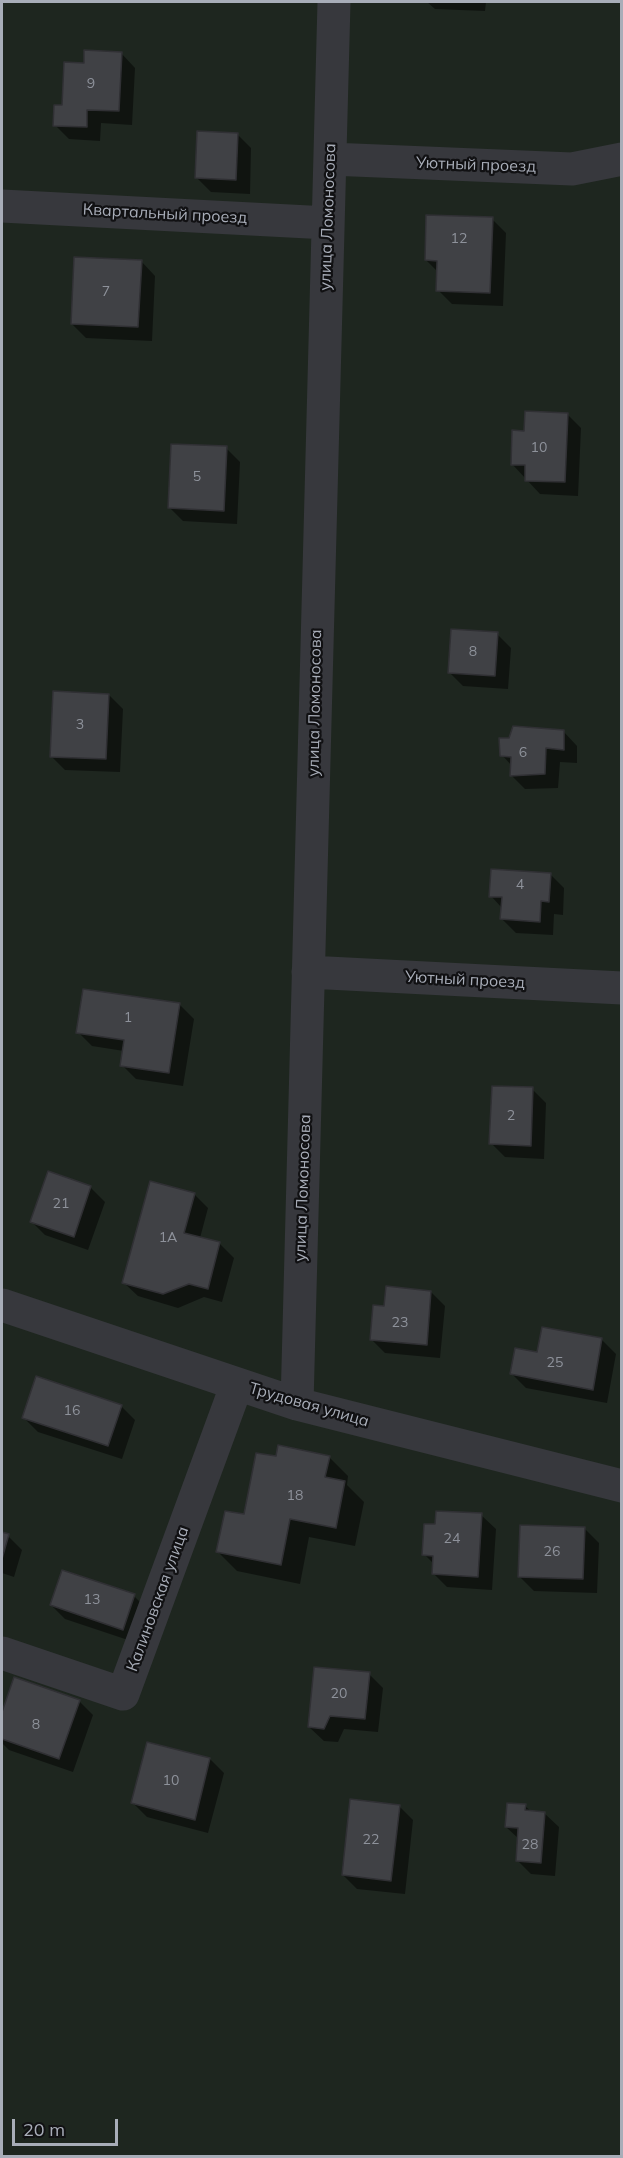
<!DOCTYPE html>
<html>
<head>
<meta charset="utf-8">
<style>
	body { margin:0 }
	#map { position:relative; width:623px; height:2158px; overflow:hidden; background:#161618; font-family:Mulish,sans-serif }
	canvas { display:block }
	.frame { position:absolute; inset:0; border:3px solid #a8adb8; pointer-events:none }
	.scale { position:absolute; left:12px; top:2119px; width:106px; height:27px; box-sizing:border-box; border:3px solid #a8adb8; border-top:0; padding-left:8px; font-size:18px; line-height:21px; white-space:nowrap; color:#a8adb8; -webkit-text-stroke:4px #111113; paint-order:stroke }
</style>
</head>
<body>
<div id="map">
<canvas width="623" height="2158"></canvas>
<div class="frame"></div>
<div class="scale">20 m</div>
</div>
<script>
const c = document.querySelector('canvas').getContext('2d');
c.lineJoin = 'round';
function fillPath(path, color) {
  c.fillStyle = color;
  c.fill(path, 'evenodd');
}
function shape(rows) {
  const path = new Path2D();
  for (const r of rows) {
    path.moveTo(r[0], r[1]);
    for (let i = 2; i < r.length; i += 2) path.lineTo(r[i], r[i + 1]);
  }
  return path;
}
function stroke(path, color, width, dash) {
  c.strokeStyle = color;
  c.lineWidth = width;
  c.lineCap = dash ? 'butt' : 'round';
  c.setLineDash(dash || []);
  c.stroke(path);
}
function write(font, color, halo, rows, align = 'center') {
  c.font = font + ' Mulish,sans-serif';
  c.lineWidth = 4.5;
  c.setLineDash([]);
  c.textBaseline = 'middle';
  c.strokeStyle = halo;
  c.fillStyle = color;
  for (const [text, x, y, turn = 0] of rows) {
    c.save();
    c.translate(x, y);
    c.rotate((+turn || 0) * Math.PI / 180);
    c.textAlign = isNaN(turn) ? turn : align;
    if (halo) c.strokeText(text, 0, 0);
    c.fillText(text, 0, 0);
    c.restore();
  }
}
const green = shape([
	[2,2,621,2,621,2156,2,2156]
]);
const shadow = shape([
	[427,2,486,2,485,11,435,9],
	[121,53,135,68,132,125,101,123,100,141,69,139,55,125,85,64],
	[237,134,251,148,250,194,211,192,197,178],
	[492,219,506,233,503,306,452,304,438,290,438,272,426,260],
	[141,261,155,276,152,341,86,338,72,324],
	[567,414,581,428,578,496,540,494,512,464,525,432],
	[226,448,240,462,237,524,183,521,169,507],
	[497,634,511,648,508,689,463,686,449,672],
	[109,695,123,709,120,772,65,770,51,756],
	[563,731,577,746,577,763,560,762,558,788,525,789,511,775,512,766,502,755],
	[550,874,564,888,563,915,554,914,553,935,516,933,502,919,502,908,491,896],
	[180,1005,194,1019,183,1086,136,1079,122,1065,124,1051,92,1046,78,1032],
	[532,1089,546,1103,544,1159,505,1157,491,1143],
	[49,1173,91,1188,105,1202,88,1250,45,1235,31,1221],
	[194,1194,208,1208,200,1238,220,1244,234,1258,222,1302,204,1297,178,1308,138,1296,123,1282],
	[431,1292,445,1306,440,1358,385,1353,371,1339,385,1308],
	[602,1340,616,1354,607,1403,526,1388,512,1374,538,1354],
	[121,1406,135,1420,122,1459,38,1432,24,1418],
	[329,1457,348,1476,347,1485,364,1502,355,1546,309,1537,300,1584,237,1571,218,1552,245,1516,277,1458],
	[481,1515,496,1529,492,1590,447,1587,433,1573,434,1564,424,1554,436,1525],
	[585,1529,599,1543,597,1593,534,1591,520,1577],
	[2,1534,8,1536,22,1550,14,1577,2,1573],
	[134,1596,148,1610,137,1643,65,1619,51,1605],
	[369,1674,383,1688,378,1732,344,1729,338,1742,324,1741,309,1727],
	[14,1679,79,1701,93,1715,73,1772,9,1750,2,1743,2,1716],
	[210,1759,224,1773,208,1833,147,1817,133,1803],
	[399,1806,413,1820,405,1894,357,1889,343,1875],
	[525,1806,532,1812,544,1813,559,1827,555,1876,531,1874,517,1860,519,1839,506,1827]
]);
const building = shape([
	[84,50,122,52,119,111,87,110,87,127,53,126,54,105,62,105,64,62,84,63,84,50],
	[197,131,238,133,236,180,195,178,197,131],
	[426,215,493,217,490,293,436,291,437,261,425,260,426,215],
	[74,257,142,260,138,327,71,324,74,257],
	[525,411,568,413,565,482,525,481,525,465,511,465,512,430,524,431,525,411],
	[171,444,227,446,224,511,168,508,171,444],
	[451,629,498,632,495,676,448,673,451,629],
	[53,691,109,694,106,759,50,757,53,691],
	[513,726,564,730,564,750,546,748,545,774,510,776,511,757,500,756,499,738,509,738,513,726],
	[491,869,551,873,549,902,541,901,540,922,500,919,502,897,489,897,491,869],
	[83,989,180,1003,169,1073,120,1066,124,1040,76,1033,83,989],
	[492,1086,533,1087,531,1146,489,1144,492,1086],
	[48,1171,91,1186,74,1237,30,1222,48,1171],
	[150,1181,195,1193,184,1233,220,1242,208,1289,189,1284,163,1294,122,1283,150,1181],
	[386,1286,431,1291,427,1345,370,1340,373,1305,384,1306,386,1286],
	[542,1327,602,1338,593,1390,510,1374,515,1348,537,1352,542,1327],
	[36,1376,122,1405,108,1446,22,1418,36,1376],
	[278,1445,330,1456,325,1477,345,1481,336,1528,290,1519,281,1565,216,1552,225,1511,244,1514,256,1453,276,1456,278,1445],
	[436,1511,482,1513,478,1577,432,1574,433,1556,422,1555,424,1524,435,1524,436,1511],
	[520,1525,585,1527,583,1579,518,1577,520,1525],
	[2,1532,9,1534,2,1559,2,1532],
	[62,1570,135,1594,123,1630,50,1605,62,1570],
	[314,1667,370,1672,365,1719,330,1716,324,1729,308,1727,314,1667],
	[14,1677,80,1700,59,1759,2,1739,2,1712,14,1677],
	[147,1742,210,1758,195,1820,131,1803,147,1742],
	[350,1799,400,1805,391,1881,342,1875,350,1799],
	[507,1803,526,1804,525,1810,545,1812,541,1863,516,1861,518,1828,505,1827,507,1803]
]);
const minor = shape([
	[330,159,572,169,622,159],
	[2,206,328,223],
	[308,972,622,988],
	[2,1305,297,1404,622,1486],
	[297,1404,334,2],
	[2,1653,123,1694,237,1384]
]);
const numberNames = [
	["9",91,84],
	["12",459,239],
	["7",106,292],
	["10",539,448],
	["5",197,477],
	["8",473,652],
	["3",80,725],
	["6",523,753],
	["4",520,885],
	["1",128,1018],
	["2",511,1116],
	["21",61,1204],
	["1А",168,1238],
	["23",400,1323],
	["25",555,1363],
	["16",72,1411],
	["18",295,1496],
	["24",452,1539],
	["26",552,1552],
	["13",92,1600],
	["20",339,1694],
	["8",36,1725],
	["10",171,1781],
	["22",371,1840],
	["28",530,1845]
];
const streetNames = [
	["Уютный проезд",476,165,2],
	["Квартальный проезд",165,214,3],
	["улица Ломоносова",328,217,-88],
	["улица Ломоносова",315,703,-89],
	["Уютный проезд",465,980,3],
	["улица Ломоносова",303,1188,-88],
	["Трудовая улица",309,1405,16],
	["Калиновская улица",158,1599,-70]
];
fillPath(green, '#1e261f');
fillPath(shadow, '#0007');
fillPath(building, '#404145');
stroke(building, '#303034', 1.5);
stroke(minor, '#37383d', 33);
write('14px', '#8e929b', null, numberNames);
write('16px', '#a8adb8', '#111113', streetNames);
</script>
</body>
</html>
